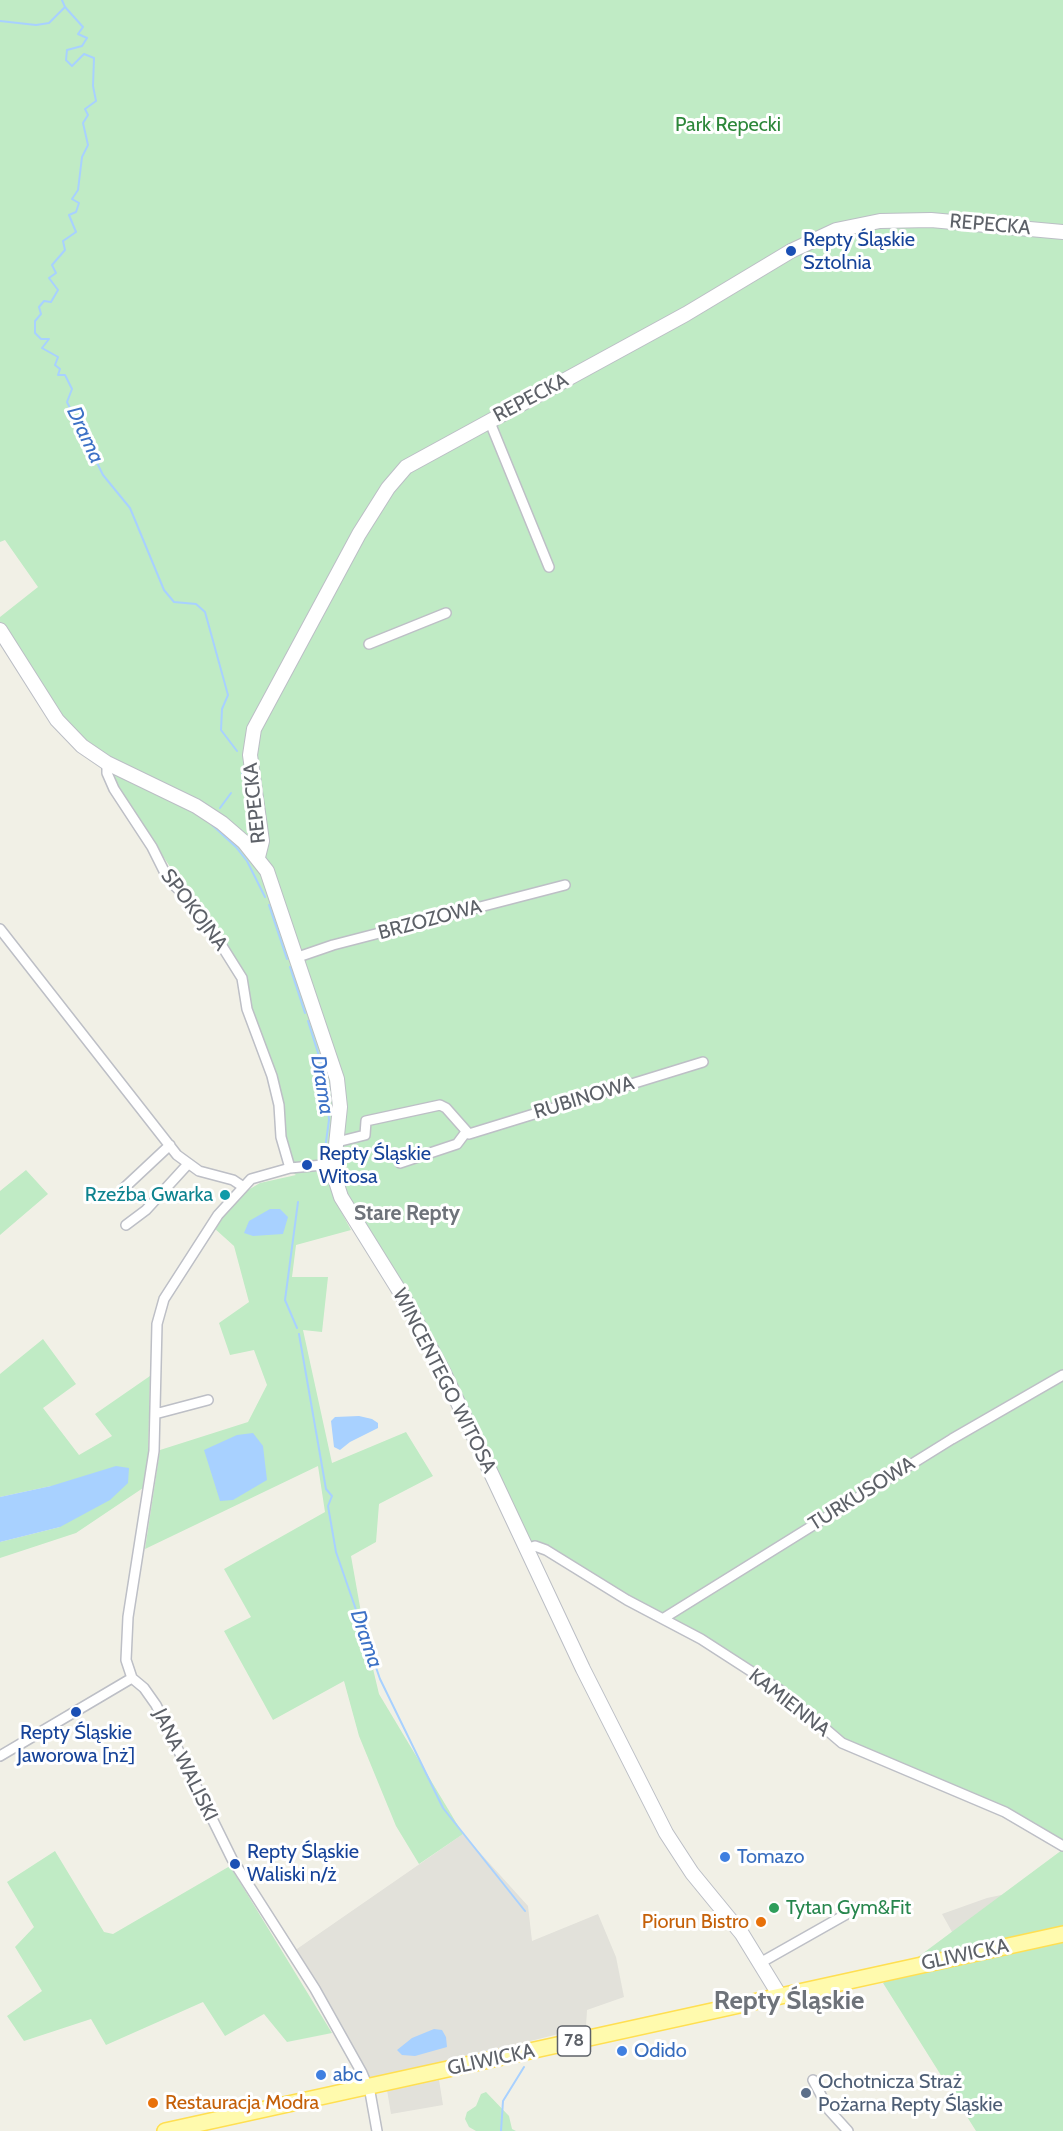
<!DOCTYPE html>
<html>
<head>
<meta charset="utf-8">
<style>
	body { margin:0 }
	canvas { display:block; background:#f1f0e6 }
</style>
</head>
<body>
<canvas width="1063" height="2131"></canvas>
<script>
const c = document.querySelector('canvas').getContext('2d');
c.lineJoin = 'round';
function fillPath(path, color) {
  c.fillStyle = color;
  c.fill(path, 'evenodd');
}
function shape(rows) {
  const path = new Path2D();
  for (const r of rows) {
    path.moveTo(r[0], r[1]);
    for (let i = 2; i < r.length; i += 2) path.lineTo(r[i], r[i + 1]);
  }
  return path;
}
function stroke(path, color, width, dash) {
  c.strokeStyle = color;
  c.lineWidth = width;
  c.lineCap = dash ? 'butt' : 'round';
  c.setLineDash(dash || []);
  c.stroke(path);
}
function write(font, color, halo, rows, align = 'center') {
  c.font = font + ' Cabin,sans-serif';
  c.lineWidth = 6;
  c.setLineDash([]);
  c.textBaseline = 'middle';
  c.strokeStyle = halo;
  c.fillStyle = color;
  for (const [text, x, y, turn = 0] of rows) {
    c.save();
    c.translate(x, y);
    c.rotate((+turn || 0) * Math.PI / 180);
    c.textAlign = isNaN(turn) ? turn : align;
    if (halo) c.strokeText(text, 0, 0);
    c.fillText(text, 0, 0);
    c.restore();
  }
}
const industrial = shape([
	[463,1834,528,1906,532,1941,598,1914,616,1957,624,1997,587,2010,586,2027,372,2081,316,1982,294,1951],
	[1063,1882,961,1948,942,1914,987,1898],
	[439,2080,443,2105,391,2114,387,2090]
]);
const green = shape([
	[0,0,1063,0,1063,2131,976,2131,883,1983,1062,1850,974,1800,849,1748,731,1659,526,1538,430,1340,336,1202,351,1230,296,1245,292,1277,328,1277,322,1332,303,1330,332,1463,406,1432,433,1476,379,1504,376,1542,351,1556,365,1635,379,1694,463,1834,419,1864,396,1826,359,1736,344,1681,273,1720,224,1631,251,1617,224,1569,325,1512,318,1466,145,1549,160,1450,248,1422,267,1385,254,1350,230,1355,219,1323,249,1302,234,1246,214,1228,243,1193,260,1183,296,1175,290,1171,267,1063,241,986,211,927,109,777,66,725,0,626,0,617,38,587,5,540,0,542],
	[26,1170,48,1194,0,1235,0,1191],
	[43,1339,76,1384,43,1408,79,1455,112,1436,95,1414,150,1376,148,1455,143,1488,76,1533,0,1558,0,1542,60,1527,51,1486,0,1497,0,1374],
	[55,1851,104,1932,113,1934,230,1866,332,2033,287,2042,264,2014,225,2036,203,2002,106,2045,91,2019,24,2041,7,2016,42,1991,15,1947,34,1927,7,1882],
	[486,2092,509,2116,512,2129,516,2131,476,2131,469,2127,465,2119,467,2112,476,2106,481,2094]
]);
const water = shape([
	[270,1209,280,1209,288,1217,283,1234,253,1236,244,1233,249,1221],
	[359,1416,372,1419,378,1423,378,1428,350,1442,340,1450,334,1447,331,1421,335,1417],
	[253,1433,263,1446,267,1480,233,1500,220,1501,204,1450,237,1435],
	[116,1466,129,1468,128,1483,110,1500,60,1527,0,1542,0,1497,51,1486],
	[434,2029,442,2030,446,2037,447,2047,415,2056,402,2055,397,2050,412,2038]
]);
const stream = shape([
	[62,0,65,7,83,27,78,34,87,38,82,46,67,50,66,60,72,66,84,54,94,58,93,86,96,101,85,109,88,115,83,123,88,145,82,157,78,190,72,199,79,203,76,212,69,215,76,232,63,241,65,250,52,265,56,273,49,278,58,290,51,302,44,301,39,307,41,314,35,321,35,333,41,339,49,339,42,348,58,357,55,365,60,369,58,375,65,375,72,389,67,402,103,475,130,508,164,590,174,602,196,604,205,612,228,695,222,709,221,730,237,751],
	[0,21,36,25,49,23,65,7],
	[242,774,243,772],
	[220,808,231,793],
	[210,823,236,847,247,861,265,897],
	[269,905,287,959],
	[290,967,305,1013],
	[308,1021,325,1075,329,1120,325,1149],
	[297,1328,285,1300,298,1202],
	[299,1334,326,1489,332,1496,328,1506,336,1552,380,1679,443,1808,525,1911],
	[501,2131,503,2101,524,2067]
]);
const street = shape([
	[489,420,549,567],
	[369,644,446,613],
	[107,763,107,773,114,789,152,847,168,879,200,911,242,978,247,1009,272,1076,279,1105,281,1137,290,1168],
	[0,929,177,1155,199,1171,233,1180,242,1186],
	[298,960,301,956,333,945,565,885],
	[337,1142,365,1135,366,1121,440,1105,446,1108,469,1134,703,1062],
	[400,1163,457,1144,466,1132],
	[334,1164,290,1168,251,1179,218,1215,164,1299,157,1324,154,1451,128,1617,126,1660,132,1678,144,1688,156,1705,232,1859,315,1989,362,2073,370,2092,377,2131],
	[123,1189,170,1145],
	[126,1225,146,1210,188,1164],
	[155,1414,208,1400],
	[526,1549,535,1546,546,1550,627,1600,701,1639,780,1690,842,1743,1005,1812,1063,1846],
	[664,1618,952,1439,1063,1375],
	[0,1756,132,1678],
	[760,1963,859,1907],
	[813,2080,829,2110,848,2131]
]);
const secondary = shape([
	[0,630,57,720,82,746,107,763,196,806,222,823,244,842,267,871,337,1079,340,1107,334,1164,335,1178,341,1197,405,1300,444,1373,583,1669,666,1833,692,1873,742,1934,780,1996],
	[258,857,262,841,250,755,254,729,359,534,388,488,406,467,686,314,791,251,836,230,880,221,931,220,1063,232]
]);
const primary = shape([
	[165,2131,1063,1934]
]);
const markers = [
	[791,251,6,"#1a4fb4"],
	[307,1165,6,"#1a4fb4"],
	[225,1195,6,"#0f9aa8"],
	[76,1712,6,"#1a4fb4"],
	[725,1857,6,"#3f7fe0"],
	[235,1864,6,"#1a4fb4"],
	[774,1908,6,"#2e9e5b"],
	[761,1922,6,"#e8710a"],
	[622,2051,6,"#3f7fe0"],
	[321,2075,6,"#3f7fe0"],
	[806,2093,6,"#5c6f8a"],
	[153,2103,6,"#e8710a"]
];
const shields = [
	[574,2041,33]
];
const shieldNames = [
	["78",574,2041]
];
const parkNames = [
	["Park Repecki",728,125]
];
const streetNames = [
	["REPECKA",990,225,5],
	["REPECKA",531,398,-28],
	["REPECKA",255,803,-96],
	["SPOKOJNA",194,910,53],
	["BRZOZOWA",430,920,-15],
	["RUBINOWA",584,1098,-17],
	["WINCENTEGO WITOSA",444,1381,63],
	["TURKUSOWA",862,1494,-32],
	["KAMIENNA",789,1703,38],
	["JANA WALISKI",185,1765,64],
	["GLIWICKA",965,1955,-12],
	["GLIWICKA",491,2060,-12]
];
const transitNames = [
	["Repty Śląskie",803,240],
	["Sztolnia",803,263],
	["Repty Śląskie",319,1154],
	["Witosa",319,1177],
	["Repty Śląskie",76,1733,"center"],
	["Jaworowa [nż]",76,1756,"center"],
	["Repty Śląskie",247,1852],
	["Waliski n/ż",247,1875]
];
const cultureNames = [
	["Rzeźba Gwarka",213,1195]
];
const shopNames = [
	["Tomazo",737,1857],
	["Odido",634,2051],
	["abc",333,2075]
];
const leisureNames = [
	["Tytan Gym&Fit",786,1908]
];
const foodNames = [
	["Piorun Bistro",749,1922],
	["Restauracja Modra",165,2103,"left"]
];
const serviceNames = [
	["Ochotnicza Straż",818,2082],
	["Pożarna Repty Śląskie",818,2105]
];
const waterNames = [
	["Drama",85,435,65],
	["Drama",322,1085,81],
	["Drama",366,1639,71]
];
const neighbourhoodNames = [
	["Stare Repty",407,1214]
];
const districtNames = [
	["Repty Śląskie",789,2001]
];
fillPath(industrial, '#e2e1da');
fillPath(green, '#c0ebc5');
fillPath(water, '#a8d1ff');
stroke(stream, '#a8d1ff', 2);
stroke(street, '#bdbfc6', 12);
stroke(secondary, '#bbbec5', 16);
stroke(primary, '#ffdf51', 18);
stroke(street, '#fff', 9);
stroke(secondary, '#fff', 14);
stroke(primary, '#fffaad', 15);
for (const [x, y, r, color] of markers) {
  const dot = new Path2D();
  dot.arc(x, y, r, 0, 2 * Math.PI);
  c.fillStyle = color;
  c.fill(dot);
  stroke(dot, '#fff', 2);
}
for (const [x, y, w] of shields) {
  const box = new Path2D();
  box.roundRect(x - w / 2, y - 15, w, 30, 4.5);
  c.fillStyle = '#fff';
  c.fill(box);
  stroke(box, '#5d6168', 1.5);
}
write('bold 18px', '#5d6168', null, shieldNames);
write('20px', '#2d873a', '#fff', parkNames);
write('20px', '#5d6168', '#fff', streetNames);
write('20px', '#164399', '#fff', transitNames, 'left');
write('20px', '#0d838f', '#fff', cultureNames, 'right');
write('20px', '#366cbe', '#fff', shopNames, 'left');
write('20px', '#27864d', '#fff', leisureNames, 'left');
write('20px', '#c56008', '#fff', foodNames, 'right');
write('20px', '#4e5e75', '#fff', serviceNames, 'left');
write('italic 21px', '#3c71c6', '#fff', waterNames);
write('bold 21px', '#6e737a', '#fff', neighbourhoodNames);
write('bold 26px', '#6e737a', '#fff', districtNames);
</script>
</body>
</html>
